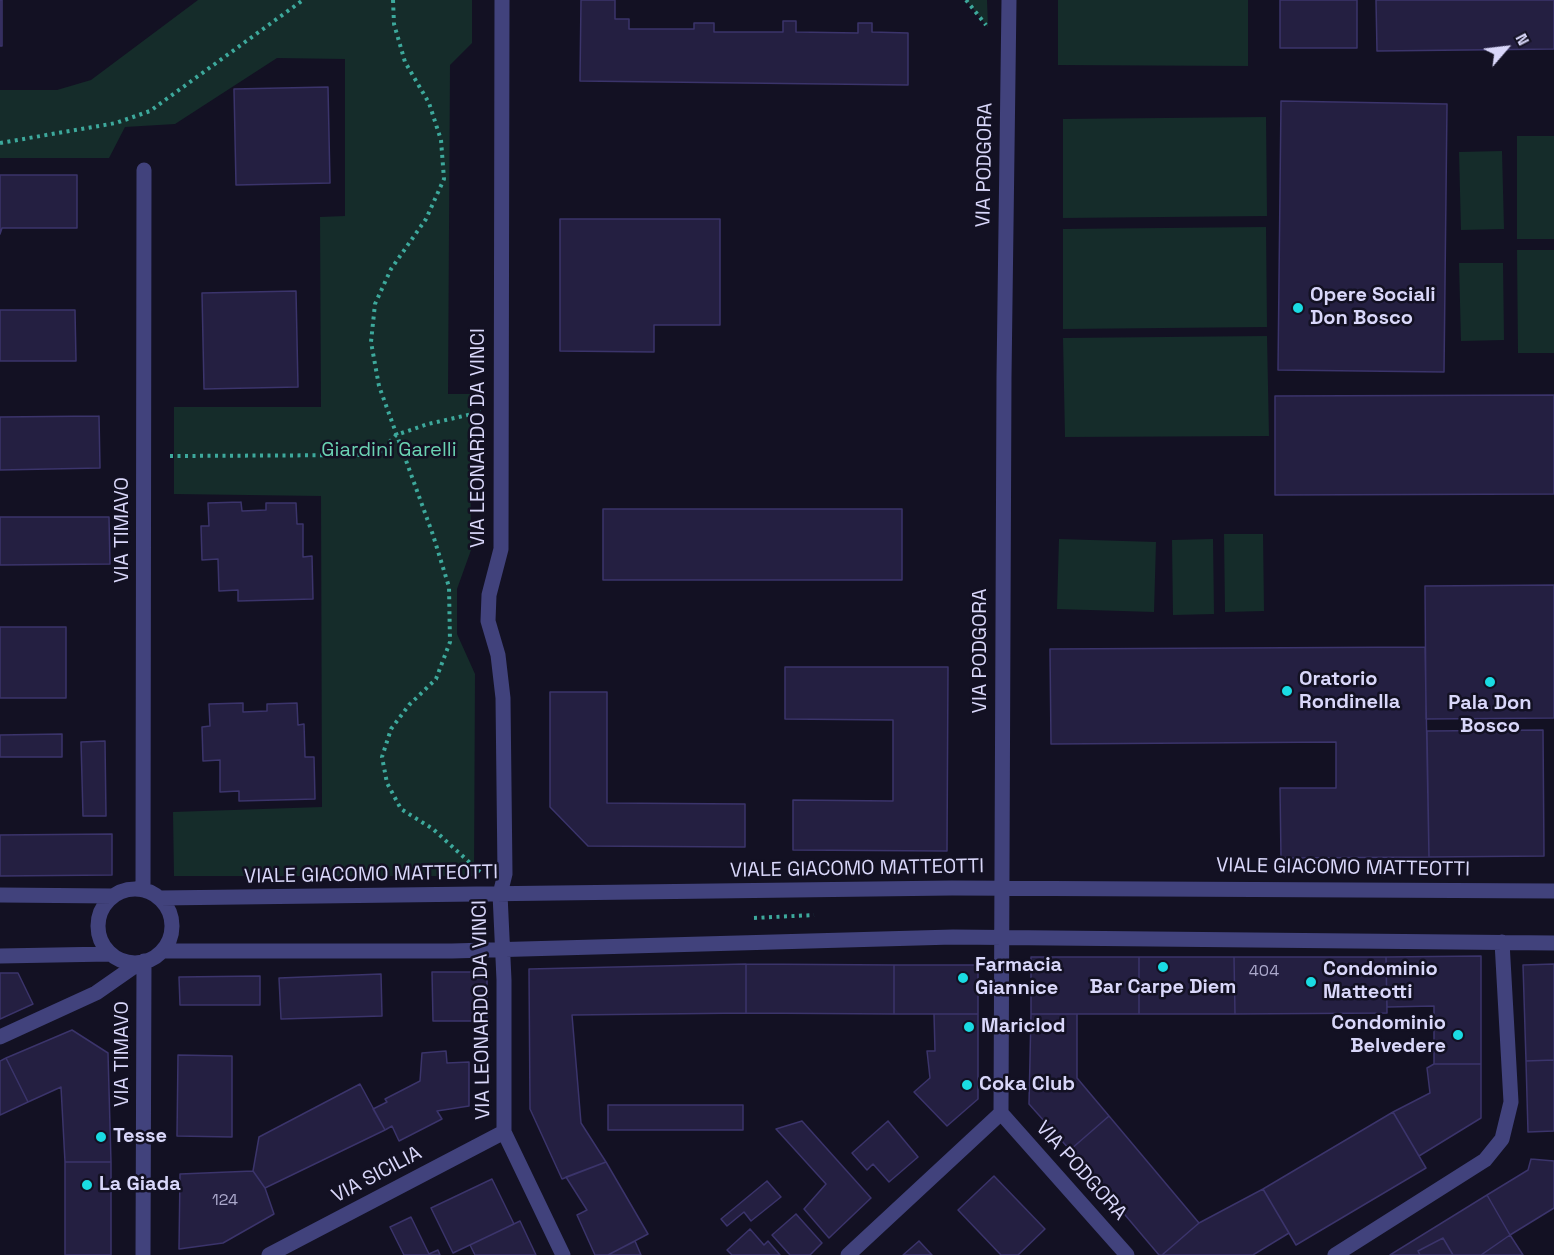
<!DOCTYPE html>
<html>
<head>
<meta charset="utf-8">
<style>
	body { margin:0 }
	#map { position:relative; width:1554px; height:1255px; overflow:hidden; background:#131123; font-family:"Space Grotesk",sans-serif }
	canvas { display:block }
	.north { position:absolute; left:1476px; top:18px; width:60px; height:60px; -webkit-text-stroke:4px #131123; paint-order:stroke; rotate:62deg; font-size:16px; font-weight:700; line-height:24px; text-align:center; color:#d9d7fa }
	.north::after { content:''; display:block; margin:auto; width:21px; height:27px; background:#d9d7fa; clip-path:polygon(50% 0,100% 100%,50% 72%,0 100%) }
</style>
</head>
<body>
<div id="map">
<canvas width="1554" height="1255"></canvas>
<div class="north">N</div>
</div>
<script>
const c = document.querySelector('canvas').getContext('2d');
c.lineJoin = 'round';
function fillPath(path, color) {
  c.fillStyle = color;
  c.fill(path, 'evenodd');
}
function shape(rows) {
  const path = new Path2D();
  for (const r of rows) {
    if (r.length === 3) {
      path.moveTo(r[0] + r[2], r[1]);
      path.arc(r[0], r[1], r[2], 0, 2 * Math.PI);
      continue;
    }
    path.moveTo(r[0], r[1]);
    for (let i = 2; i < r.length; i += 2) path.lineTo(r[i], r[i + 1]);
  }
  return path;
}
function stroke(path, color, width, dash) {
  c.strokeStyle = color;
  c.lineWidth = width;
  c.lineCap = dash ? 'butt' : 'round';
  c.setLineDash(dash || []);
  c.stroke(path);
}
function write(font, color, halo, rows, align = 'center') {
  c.font = font + ' "Space Grotesk",sans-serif';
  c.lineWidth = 5;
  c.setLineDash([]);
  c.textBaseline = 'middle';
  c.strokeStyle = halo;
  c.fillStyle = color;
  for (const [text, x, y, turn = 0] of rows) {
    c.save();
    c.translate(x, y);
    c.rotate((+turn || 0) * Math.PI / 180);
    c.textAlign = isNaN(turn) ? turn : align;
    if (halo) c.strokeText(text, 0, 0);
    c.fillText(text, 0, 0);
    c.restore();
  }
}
const green = shape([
	[198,0,472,0,472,43,450,65,448,394,470,394,471,550,457,589,457,634,475,674,474,876,174,876,173,812,322,807,321,496,174,494,174,407,321,407,320,217,345,216,345,59,277,58,175,124,125,127,109,158,0,158,0,90,57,90,91,80],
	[966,0,987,0,988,27],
	[1058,0,1248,0,1248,66,1058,65],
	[1266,117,1267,216,1063,218,1063,119],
	[1517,136,1554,136,1554,239,1517,239],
	[1502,151,1504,229,1461,230,1459,152],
	[1266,227,1267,327,1063,329,1063,229],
	[1517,250,1554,250,1554,353,1518,353],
	[1459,263,1503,263,1504,340,1461,341],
	[1267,336,1269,436,1065,437,1063,338],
	[1224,534,1263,534,1264,611,1225,612],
	[1059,539,1156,542,1154,612,1057,609],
	[1213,539,1214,614,1173,615,1172,540]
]);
const building = shape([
	[0,0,2,0,2,46,0,46,0,0],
	[581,0,615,0,615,19,629,19,629,29,694,29,694,23,714,23,714,32,783,32,783,21,796,21,796,32,858,33,858,23,872,23,872,32,908,33,908,85,580,81,581,0],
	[1280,0,1357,0,1357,48,1280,48,1280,0],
	[1376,0,1554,0,1554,49,1377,51,1376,0],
	[328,87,330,183,236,185,234,89,328,87],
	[1281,101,1447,104,1444,372,1278,370,1281,101],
	[0,175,77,175,77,228,2,228,0,234,0,175],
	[560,219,720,219,720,325,654,325,654,352,560,351,560,219],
	[296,291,298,387,204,389,202,293,296,291],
	[0,310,75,310,76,361,0,361,0,310],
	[1554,395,1554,494,1275,495,1275,396,1554,395],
	[99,416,100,468,0,470,0,417,99,416],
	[241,502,242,511,266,510,266,503,296,503,297,524,303,524,303,557,312,556,313,599,238,601,238,590,219,591,218,559,202,560,201,526,209,526,208,503,241,502],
	[603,509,902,509,902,580,603,580,603,509],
	[0,517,109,517,110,564,0,565,0,517],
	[1554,585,1554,718,1426,719,1425,586,1554,585],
	[0,627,66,627,66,698,0,698,0,627],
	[1425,647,1429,857,1281,858,1280,788,1336,788,1336,742,1051,744,1050,649,1425,647],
	[785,667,948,667,947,851,793,850,793,800,893,801,893,720,785,719,785,667],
	[550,692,607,692,607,803,745,804,745,847,588,846,550,807,550,692],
	[243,703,243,712,267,711,267,704,297,703,298,725,304,724,305,757,314,757,315,799,239,801,239,791,220,792,220,760,203,761,202,727,210,726,209,704,243,703],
	[1543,730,1544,856,1429,857,1427,731,1543,730],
	[62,734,62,757,0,757,0,735,62,734],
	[105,741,106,816,83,816,81,742,105,741],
	[112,834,112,875,0,876,0,835,112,834],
	[1481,956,1481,1064,1434,1064,1434,1006,1387,1007,1386,957,1481,956],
	[1031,957,1139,957,1139,1014,1031,1014,1031,957],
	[1139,957,1234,957,1235,1014,1139,1014,1139,957],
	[1234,957,1386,957,1387,1013,1235,1014,1234,957],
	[746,964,746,1013,572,1015,581,1123,606,1162,562,1179,530,1109,529,969,746,964],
	[746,964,894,965,894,1014,746,1013,746,964],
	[1554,964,1554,1060,1526,1061,1523,965,1554,964],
	[894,965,978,965,978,1014,894,1014,894,965],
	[432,972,487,972,487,1021,433,1021,432,972],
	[0,973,18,973,33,1004,0,1019,0,973],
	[381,974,382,1016,281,1019,279,978,381,974],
	[260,976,260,1005,180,1005,179,977,260,976],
	[934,1014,978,1014,978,1099,947,1126,914,1092,930,1078,927,1051,935,1051,934,1014],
	[1031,1014,1077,1014,1077,1078,1109,1116,1070,1150,1029,1104,1031,1014],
	[72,1030,108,1053,111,1162,65,1162,61,1087,28,1102,6,1058,72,1030],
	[446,1051,447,1063,469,1062,469,1106,437,1111,442,1119,399,1141,392,1126,385,1130,373,1109,387,1102,385,1099,420,1081,422,1053,446,1051],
	[178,1055,232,1056,232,1137,177,1136,178,1055],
	[6,1058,28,1102,0,1115,0,1061,6,1058],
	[1554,1060,1554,1131,1528,1132,1526,1061,1554,1060],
	[1434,1064,1481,1064,1481,1118,1419,1156,1393,1112,1430,1093,1427,1068,1434,1064],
	[360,1084,385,1130,265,1188,253,1171,259,1137,360,1084],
	[608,1105,743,1105,743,1130,608,1130,608,1105],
	[1393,1112,1426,1168,1296,1245,1263,1189,1393,1112],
	[1109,1116,1199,1223,1162,1255,1159,1255,1070,1150,1109,1116],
	[802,1121,871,1198,829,1238,804,1209,826,1184,776,1129,802,1121],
	[888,1121,918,1157,889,1182,873,1164,867,1170,852,1153,888,1121],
	[1531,1159,1554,1161,1554,1208,1510,1235,1487,1195,1528,1170,1531,1159],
	[65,1162,111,1162,111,1255,65,1255,65,1162],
	[606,1162,648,1234,608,1255,595,1255,577,1215,587,1210,566,1177,606,1162],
	[253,1171,265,1188,274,1214,223,1243,179,1249,180,1174,253,1171],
	[994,1176,1045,1229,1018,1255,1001,1255,958,1210,994,1176],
	[492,1179,514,1224,453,1253,431,1208,492,1179],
	[767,1181,781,1197,751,1221,744,1212,727,1226,721,1219,767,1181],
	[1263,1189,1289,1233,1253,1255,1162,1255,1199,1223,1263,1189],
	[1487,1195,1510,1235,1481,1255,1453,1255,1443,1238,1418,1251,1420,1255,1390,1255,1487,1195],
	[796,1214,822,1243,810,1255,790,1255,772,1235,796,1214],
	[411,1217,429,1254,438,1250,440,1255,404,1255,390,1227,411,1217],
	[520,1221,536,1255,475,1255,470,1245,520,1221],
	[750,1229,764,1245,768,1241,780,1255,732,1255,727,1250,750,1229],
	[1510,1235,1523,1255,1481,1255,1510,1235],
	[1443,1238,1453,1255,1420,1255,1418,1251,1443,1238],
	[635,1241,641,1255,608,1255,635,1241],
	[919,1241,932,1255,903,1255,919,1241]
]);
const path = shape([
	[393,0,394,24,405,62,429,103,441,140,444,179,426,219,391,269,375,304,371,342,379,386,433,535,449,587,450,642,436,679,409,705,391,729,382,757,387,783,401,809,433,829,480,872],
	[966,0,986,25],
	[0,143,116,123,150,111,303,0],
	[170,456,377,455,396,435,428,424,481,412],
	[754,918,814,915]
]);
const minor = shape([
	[502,0,501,549,489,595,488,621,498,655,503,698,505,874,500,894,504,980,504,1132,563,1255],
	[1009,0,1004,377,1001,1113,1127,1255],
	[135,926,37],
	[143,890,144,170],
	[0,895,113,896],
	[160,898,952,888,1554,891],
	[162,951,452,951,953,937,1554,943],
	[0,956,110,954],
	[0,1037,96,993,139,963],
	[143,1255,144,961],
	[269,1255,504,1132],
	[848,1255,1001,1113],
	[1335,1255,1485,1160,1502,1139,1511,1102,1502,942]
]);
const markers = [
	[1298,308,6,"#1adbe3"],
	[1490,682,6,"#1adbe3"],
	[1287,691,6,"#1adbe3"],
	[1163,967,6,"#1adbe3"],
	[963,978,6,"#1adbe3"],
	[1311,982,6,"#1adbe3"],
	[969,1027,6,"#1adbe3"],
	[1458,1035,6,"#1adbe3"],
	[967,1085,6,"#1adbe3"],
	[101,1137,6,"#1adbe3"],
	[87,1185,6,"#1adbe3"]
];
const numberNames = [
	["404",1264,972],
	["124",225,1201]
];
const streetNames = [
	["VIA PODGORA",985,165,-89],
	["VIA LEONARDO DA VINCI",479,438,-90],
	["VIA TIMAVO",123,530,-90],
	["VIA PODGORA",981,651,-90],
	["VIALE GIACOMO MATTEOTTI",1343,868,1],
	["VIALE GIACOMO MATTEOTTI",857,869,-1],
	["VIALE GIACOMO MATTEOTTI",371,875,-1],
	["VIA LEONARDO DA VINCI",482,1010,-91],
	["VIA TIMAVO",123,1054,-90],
	["VIA PODGORA",1081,1171,48],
	["VIA SICILIA",377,1175,-28]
];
const poiNames = [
	["Opere Sociali",1310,296],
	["Don Bosco",1310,319],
	["Oratorio",1299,680],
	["Rondinella",1299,703],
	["Pala Don",1490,704,"center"],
	["Bosco",1490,727,"center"],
	["Farmacia",975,966],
	["Giannice",975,989],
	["Condominio",1323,970],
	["Matteotti",1323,993],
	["Bar Carpe Diem",1163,988,"center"],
	["Condominio",1446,1024,"right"],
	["Belvedere",1446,1047,"right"],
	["Mariclod",981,1027],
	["Coka Club",979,1085],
	["Tesse",113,1137],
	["La Giada",99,1185]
];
const parkNames = [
	["Giardini Garelli",389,451]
];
fillPath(green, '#152c2a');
fillPath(building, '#241f41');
stroke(building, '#3b346b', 1.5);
stroke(path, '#3da99c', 4, [3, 4.5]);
stroke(minor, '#41427c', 15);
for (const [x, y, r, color] of markers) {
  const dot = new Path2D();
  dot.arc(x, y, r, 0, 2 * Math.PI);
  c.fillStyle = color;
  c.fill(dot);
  stroke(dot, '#131123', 2);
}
write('16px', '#aca9cc', null, numberNames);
write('20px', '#d9d7fa', '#131123', streetNames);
write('bold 20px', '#d9d7fa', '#131123', poiNames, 'left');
write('20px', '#6bd2b3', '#131123', parkNames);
</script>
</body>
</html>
